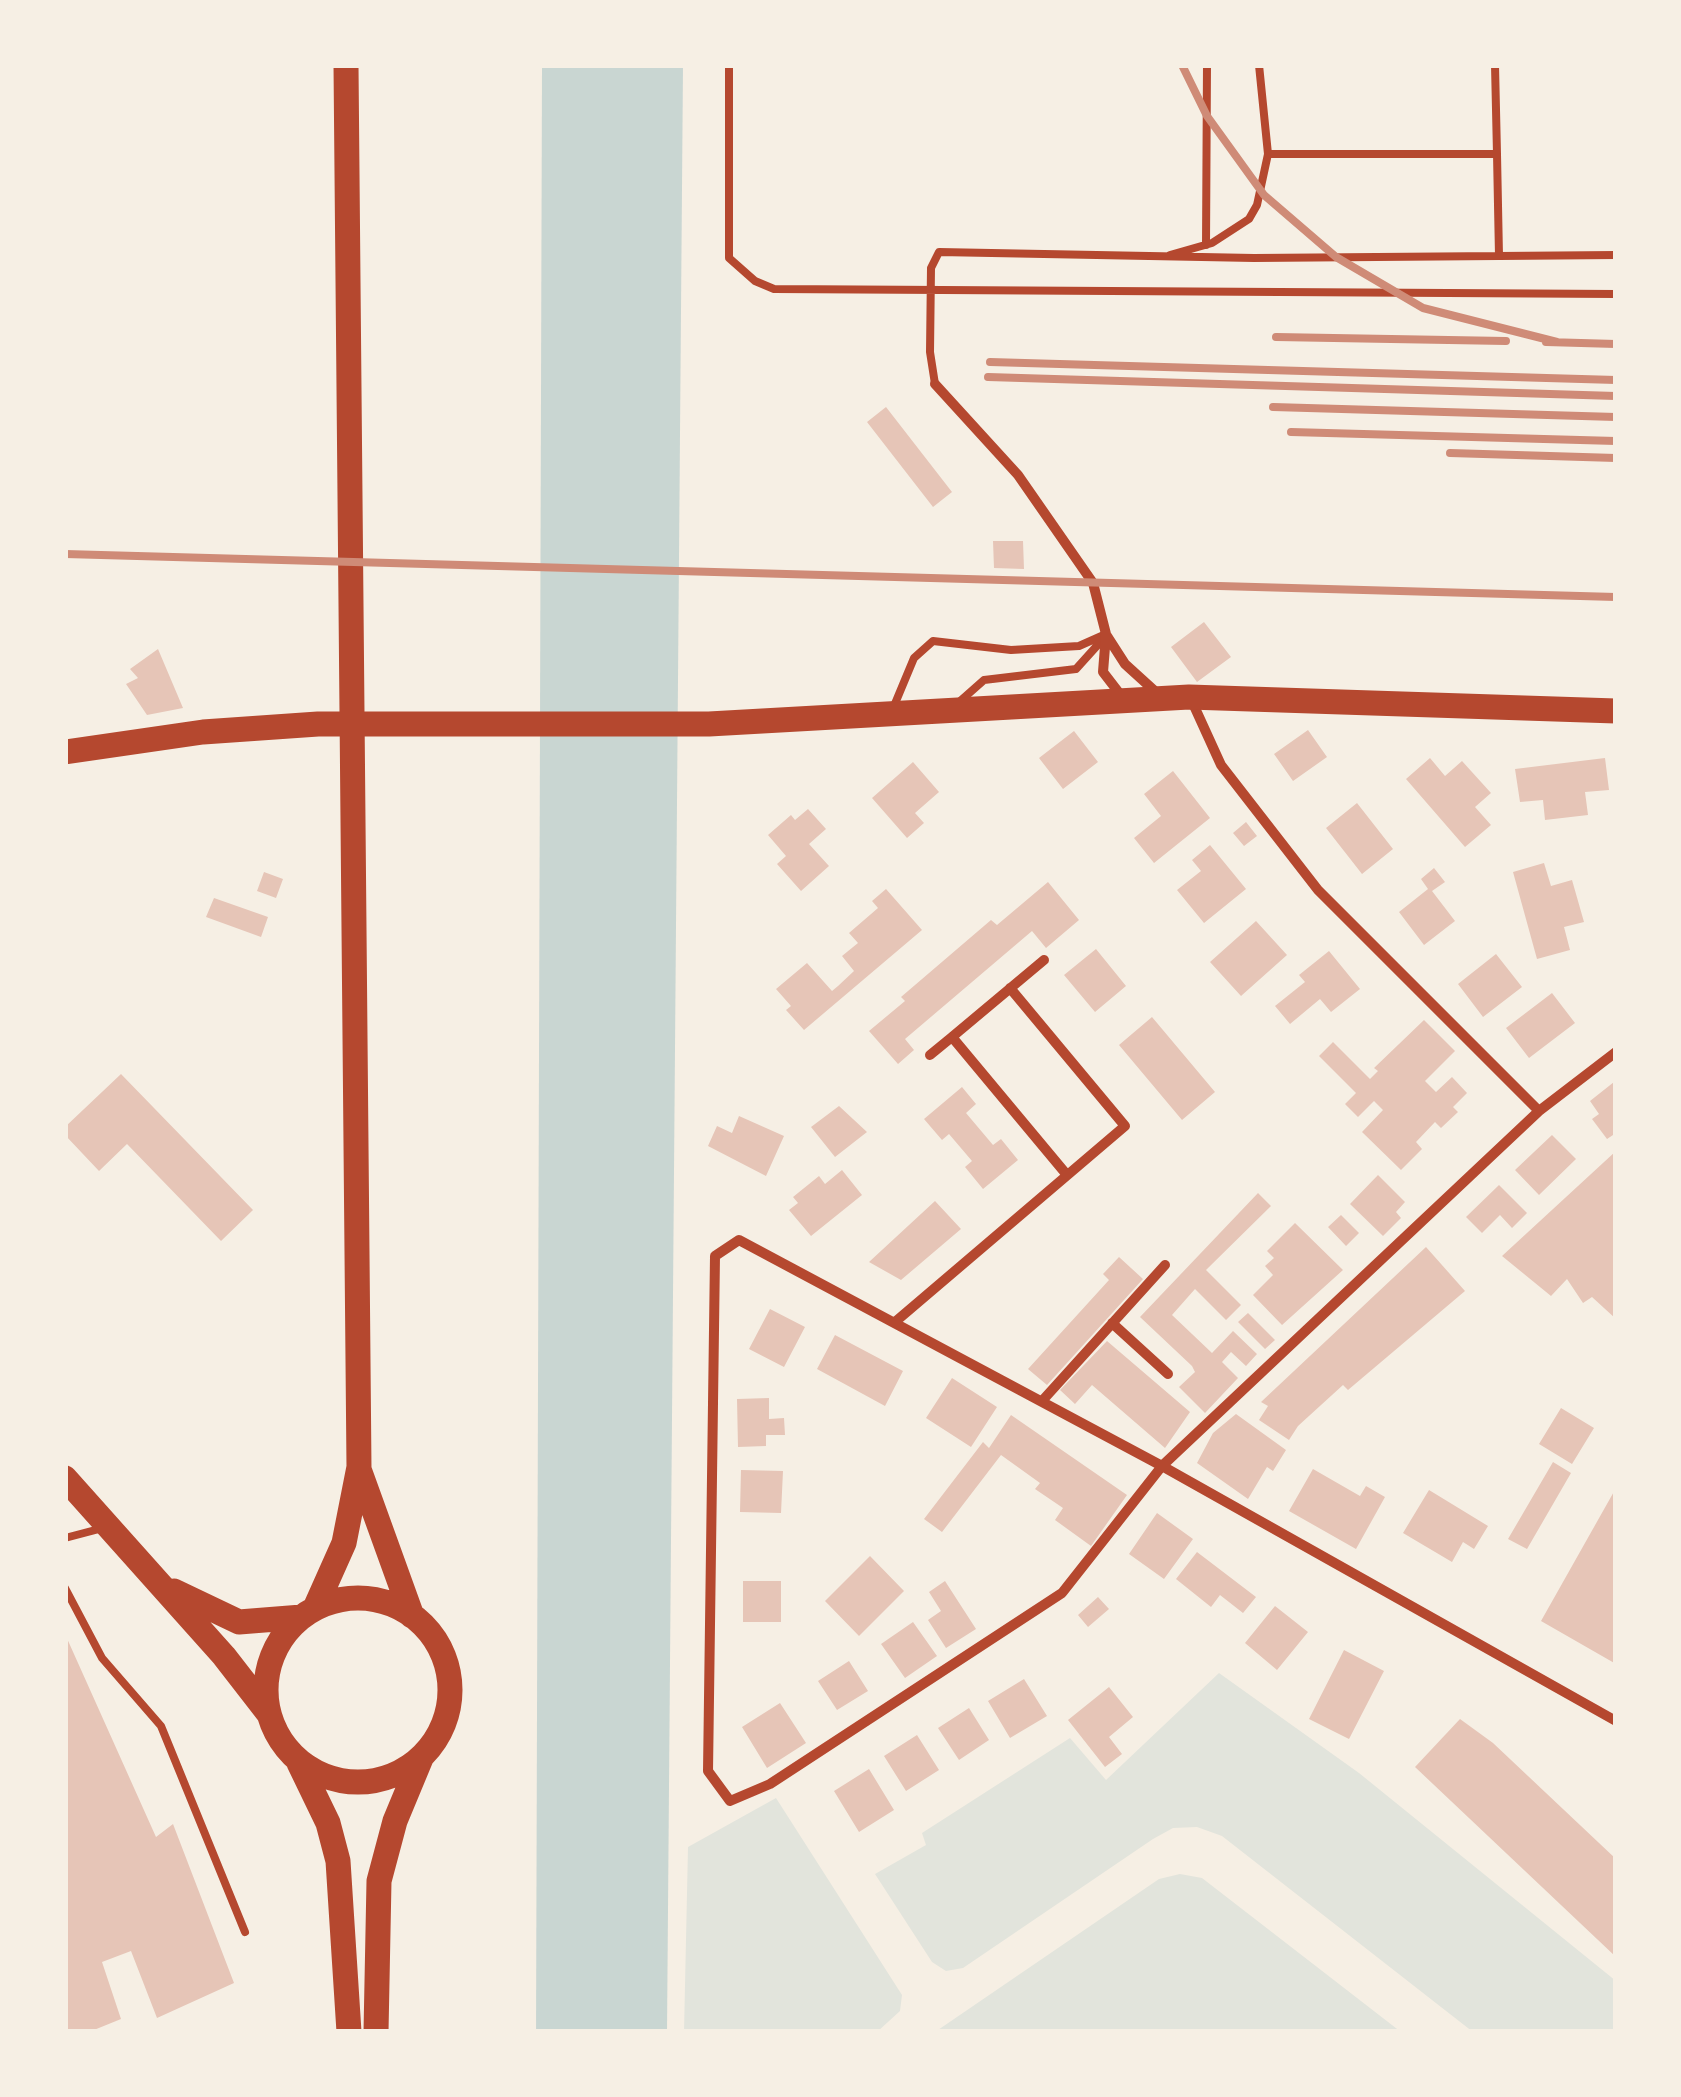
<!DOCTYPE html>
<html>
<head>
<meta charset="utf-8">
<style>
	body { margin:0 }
	#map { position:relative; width:1681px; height:2097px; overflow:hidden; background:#f6efe4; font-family:Barlow,sans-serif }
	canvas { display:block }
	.frame { position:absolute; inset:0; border:68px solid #f6efe4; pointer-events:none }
</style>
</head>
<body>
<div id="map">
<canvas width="1681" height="2097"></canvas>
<div class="frame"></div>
</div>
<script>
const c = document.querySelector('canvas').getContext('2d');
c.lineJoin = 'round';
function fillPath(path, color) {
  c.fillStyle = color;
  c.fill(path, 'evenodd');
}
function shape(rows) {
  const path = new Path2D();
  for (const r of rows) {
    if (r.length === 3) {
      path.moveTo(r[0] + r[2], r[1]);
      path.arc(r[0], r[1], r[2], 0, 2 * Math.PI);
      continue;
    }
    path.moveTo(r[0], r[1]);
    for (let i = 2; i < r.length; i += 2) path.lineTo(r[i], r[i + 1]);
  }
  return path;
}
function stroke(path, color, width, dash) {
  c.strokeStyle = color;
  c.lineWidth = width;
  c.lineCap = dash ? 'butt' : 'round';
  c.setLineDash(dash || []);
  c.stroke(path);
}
const green = shape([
	[1219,1673,1359,1773,1616,1981,1616,2032,1473,2032,1222,1836,1197,1827,1173,1828,1153,1839,963,1968,946,1971,932,1962,875,1874,926,1845,922,1833,1070,1738,1106,1780],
	[776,1798,902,1995,900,2011,877,2032,684,2032,688,1847],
	[1180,1874,1202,1878,1401,2032,935,2032,1159,1879]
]);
const water = shape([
	[542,65,683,65,667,2032,536,2032]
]);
const building = shape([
	[886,407,952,492,933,507,867,422],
	[993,541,1023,541,1024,569,994,568],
	[1204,622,1231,657,1197,682,1171,647],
	[158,649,183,708,147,715,126,684,138,678,130,669],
	[1308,730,1327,757,1293,781,1274,754],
	[1074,731,1098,762,1063,789,1039,758],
	[1430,758,1445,776,1462,761,1491,793,1475,807,1491,825,1465,847,1406,779],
	[1605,758,1609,790,1585,792,1588,815,1545,820,1543,800,1520,802,1515,769],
	[913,762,939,792,915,813,924,823,907,838,872,798],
	[1173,771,1210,818,1154,863,1134,838,1161,816,1144,794],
	[1357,803,1393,849,1362,874,1326,828],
	[808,809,826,829,809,844,829,866,801,891,777,864,786,856,768,835,791,815,795,820],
	[1246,822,1257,836,1244,846,1233,833],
	[1210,845,1246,889,1204,923,1177,890,1201,871,1192,860],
	[1544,863,1551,886,1572,880,1584,922,1564,927,1570,950,1537,959,1513,872],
	[1434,868,1445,882,1432,891,1455,921,1424,945,1399,912,1428,889,1421,879],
	[264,872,283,879,276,898,257,891],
	[1048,882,1079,920,1046,948,1032,931,905,1039,914,1050,898,1064,869,1031,905,1001,901,997,991,920,997,925],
	[886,889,922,930,804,1030,786,1010,791,1006,776,989,807,963,832,991,838,986,854,971,842,956,858,943,849,933,878,908,872,901],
	[214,898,268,917,261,937,206,917],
	[1256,921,1287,955,1241,996,1210,962],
	[1096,949,1126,986,1095,1012,1064,975],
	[1329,951,1360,989,1331,1012,1320,999,1290,1024,1275,1006,1305,982,1299,975],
	[1496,954,1522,987,1483,1017,1458,984],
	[1552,993,1575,1023,1529,1058,1506,1028],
	[1152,1017,1215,1092,1182,1120,1119,1045],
	[1424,1020,1455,1051,1425,1081,1436,1092,1452,1077,1467,1093,1453,1107,1458,1112,1441,1128,1435,1122,1416,1142,1422,1149,1401,1170,1362,1132,1383,1110,1374,1101,1358,1117,1345,1104,1356,1093,1319,1056,1333,1042,1370,1079,1378,1071,1374,1068],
	[121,1074,253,1210,221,1241,127,1144,99,1171,65,1135,65,1127],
	[1614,1082,1616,1133,1607,1139,1592,1119,1599,1114,1590,1101],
	[962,1087,976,1104,966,1113,993,1145,1001,1139,1018,1160,983,1189,965,1167,972,1161,949,1134,942,1140,924,1119],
	[839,1106,867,1132,835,1157,811,1127],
	[739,1116,784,1136,766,1176,708,1146,717,1126,732,1133],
	[1552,1135,1576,1159,1539,1195,1515,1170],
	[1616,1151,1616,1319,1592,1297,1583,1303,1567,1279,1551,1296,1502,1256],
	[842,1170,862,1195,811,1236,789,1210,798,1203,793,1197,819,1176,825,1184],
	[1378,1175,1405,1202,1396,1212,1401,1218,1383,1236,1350,1204],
	[1499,1185,1527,1213,1512,1228,1500,1215,1482,1233,1466,1217],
	[1258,1193,1271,1206,1206,1270,1241,1305,1226,1320,1195,1289,1172,1315,1212,1353,1233,1331,1257,1354,1246,1366,1231,1352,1222,1362,1238,1378,1205,1413,1179,1387,1195,1372,1192,1366,1140,1317],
	[935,1201,961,1229,901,1280,869,1262],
	[1341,1215,1359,1233,1346,1246,1328,1227],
	[1295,1223,1343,1270,1282,1325,1253,1295,1273,1275,1265,1266,1274,1258,1267,1251],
	[1426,1247,1465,1291,1348,1390,1343,1385,1298,1426,1289,1440,1259,1420,1268,1406,1261,1402],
	[1119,1257,1143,1279,1047,1385,1028,1369,1109,1280,1103,1274],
	[770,1309,805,1327,784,1367,749,1349],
	[1248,1313,1275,1340,1265,1349,1238,1322],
	[835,1335,903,1371,885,1406,817,1369],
	[1107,1341,1190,1412,1165,1448,1092,1385,1075,1404,1060,1390],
	[952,1378,997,1407,971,1447,926,1418],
	[769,1398,769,1419,784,1418,785,1435,766,1435,766,1446,738,1447,737,1399],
	[1561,1408,1594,1428,1572,1464,1539,1444],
	[1236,1414,1286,1450,1273,1471,1267,1467,1248,1499,1197,1463,1213,1433],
	[1011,1415,1127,1495,1091,1546,1055,1520,1063,1508,1035,1489,1040,1483,1001,1455,942,1532,924,1519,983,1442,989,1448],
	[1553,1462,1571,1473,1527,1549,1508,1539],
	[1313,1469,1360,1496,1366,1486,1385,1497,1356,1549,1289,1511],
	[741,1470,783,1471,781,1513,740,1512],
	[1616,1488,1616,1664,1541,1621],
	[1429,1490,1488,1526,1474,1549,1463,1542,1452,1562,1403,1533],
	[1157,1513,1193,1539,1164,1579,1129,1554],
	[1197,1552,1256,1597,1243,1613,1220,1595,1211,1607,1176,1579],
	[870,1556,904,1591,859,1636,825,1601],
	[743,1581,781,1581,781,1622,743,1622],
	[945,1581,976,1629,946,1648,928,1620,941,1611,929,1592],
	[1098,1597,1109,1609,1088,1627,1078,1615],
	[1275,1606,1308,1632,1277,1670,1245,1643],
	[913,1622,937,1656,905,1678,881,1644],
	[65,1634,156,1837,173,1824,234,1983,157,2018,131,1951,102,1962,121,2019,89,2032,65,2032],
	[1344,1650,1384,1671,1349,1739,1309,1719],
	[849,1661,868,1691,837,1710,818,1681],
	[1024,1679,1047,1716,1010,1738,988,1701],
	[1109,1687,1133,1717,1109,1737,1122,1754,1105,1767,1068,1720],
	[780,1703,806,1743,767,1768,742,1727],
	[969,1708,989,1740,959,1760,938,1728],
	[1460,1719,1493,1743,1616,1859,1616,1957,1415,1767],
	[917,1735,939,1770,906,1791,884,1756],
	[869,1769,894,1810,859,1832,834,1791]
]);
const service = shape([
	[729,65,729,258,755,281,774,289,1616,294],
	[1259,65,1268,154],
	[1495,65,1497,154],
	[1206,245,1207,65],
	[1499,256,1616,255],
	[935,384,930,352,931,268,939,252,1254,258,1499,256,1497,154,1268,154,1257,205,1249,219,1212,243,1170,255],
	[958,703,984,680,1076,669,1104,638],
	[894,706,914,658,933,641,1011,650,1079,646,1106,634],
	[65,1538,103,1528],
	[65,1588,102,1658,161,1726,245,1932]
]);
const minor = shape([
	[935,384,1018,475,1093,583,1106,634,1103,672,1123,698],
	[1107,636,1125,664,1158,694],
	[1190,697,1221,765,1318,890,1539,1111],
	[1044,960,952,1037,1067,1175],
	[1616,1052,1539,1111,1162,1466,1062,1593,770,1784,730,1801,708,1771,715,1256,739,1240,1162,1466,1616,1721],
	[930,1055,952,1037],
	[895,1322,1125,1126,1010,988],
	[1112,1323,1168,1374],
	[1042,1401,1165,1265]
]);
const primary = shape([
	[65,752,203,732,318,724,709,724,1189,697,1616,711],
	[360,1472,412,1616],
	[65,1478,224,1656,269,1714],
	[174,1591,239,1622,302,1617],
	[358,1690,92],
	[315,1608,344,1543,359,1467,346,65],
	[299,1763,328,1823,338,1861,349,2032],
	[376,2032,379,1881,395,1821,422,1756]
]);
const rail = shape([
	[1182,65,1207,116,1264,195,1336,257,1423,308,1557,342],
	[1276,337,1506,341],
	[1546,342,1616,344],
	[990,362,1616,380],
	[988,377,1616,396],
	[1273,407,1616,417],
	[1291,432,1616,441],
	[1450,453,1616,458],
	[65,554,1616,597]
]);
fillPath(green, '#e2e4dc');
fillPath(water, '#c9d6d2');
fillPath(building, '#e6c5b7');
stroke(service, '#b5482f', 8);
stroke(minor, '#b5482f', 10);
stroke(primary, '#b5482f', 25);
stroke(rail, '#cf8b77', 8);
</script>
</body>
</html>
